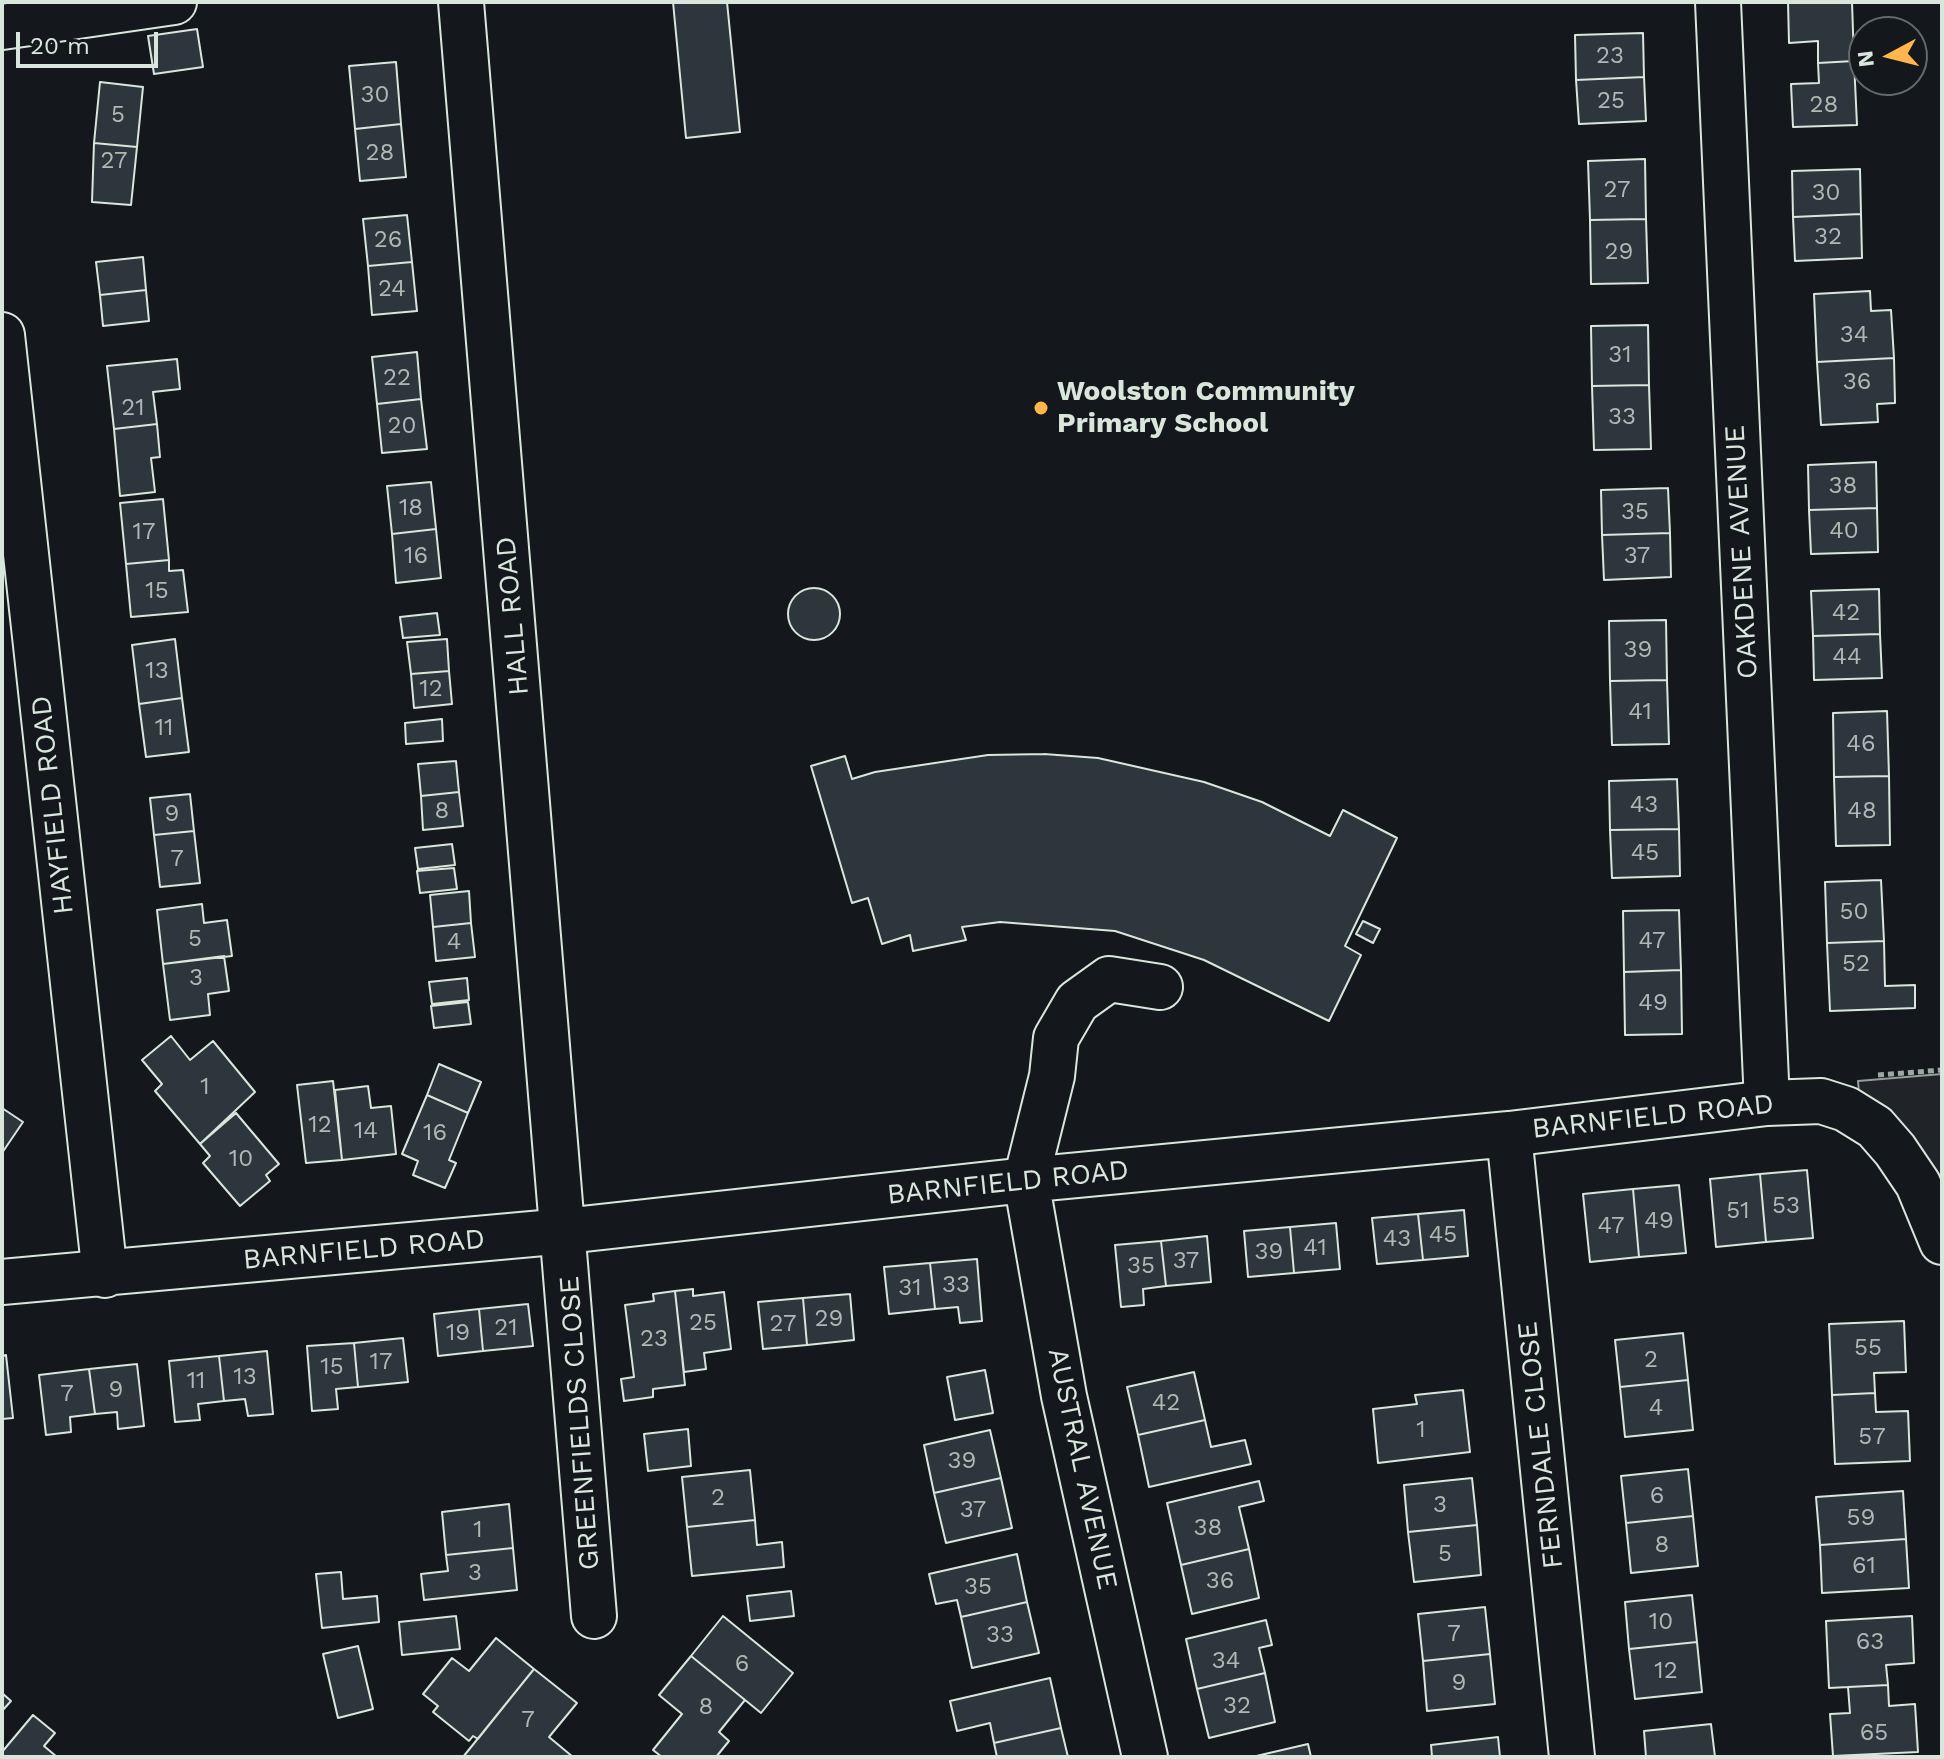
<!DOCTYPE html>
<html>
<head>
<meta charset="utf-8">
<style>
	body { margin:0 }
	#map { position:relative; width:1944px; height:1759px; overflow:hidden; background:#14181c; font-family:"Work Sans",sans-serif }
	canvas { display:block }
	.frame { position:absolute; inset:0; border:4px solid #d8e6dc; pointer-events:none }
	.north { position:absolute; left:1848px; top:16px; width:80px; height:80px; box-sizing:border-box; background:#14181c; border:2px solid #626a69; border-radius:50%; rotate:263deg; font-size:22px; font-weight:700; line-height:32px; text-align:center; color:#d8e6dc }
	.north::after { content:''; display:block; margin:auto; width:28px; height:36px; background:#ffb74d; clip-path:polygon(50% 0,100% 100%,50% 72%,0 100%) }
	.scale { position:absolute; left:16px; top:32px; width:142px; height:36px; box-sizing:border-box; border:4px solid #d8e6dc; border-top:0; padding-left:10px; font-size:24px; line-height:28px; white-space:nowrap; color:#d8e6dc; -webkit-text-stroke:6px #14181c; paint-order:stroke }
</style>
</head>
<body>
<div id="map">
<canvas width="1944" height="1759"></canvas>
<div class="frame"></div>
<div class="north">N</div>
<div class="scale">20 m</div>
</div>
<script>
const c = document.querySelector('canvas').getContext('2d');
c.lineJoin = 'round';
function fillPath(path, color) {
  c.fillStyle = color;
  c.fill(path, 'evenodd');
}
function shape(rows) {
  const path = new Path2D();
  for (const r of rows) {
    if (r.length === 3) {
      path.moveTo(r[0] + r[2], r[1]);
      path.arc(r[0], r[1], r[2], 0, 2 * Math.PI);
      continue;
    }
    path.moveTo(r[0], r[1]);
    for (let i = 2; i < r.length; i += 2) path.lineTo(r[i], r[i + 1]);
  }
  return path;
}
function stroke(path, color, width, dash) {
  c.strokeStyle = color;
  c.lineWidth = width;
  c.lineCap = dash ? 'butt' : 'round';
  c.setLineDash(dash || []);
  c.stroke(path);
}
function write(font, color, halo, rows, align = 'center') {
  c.font = font + ' "Work Sans",sans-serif';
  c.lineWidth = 6;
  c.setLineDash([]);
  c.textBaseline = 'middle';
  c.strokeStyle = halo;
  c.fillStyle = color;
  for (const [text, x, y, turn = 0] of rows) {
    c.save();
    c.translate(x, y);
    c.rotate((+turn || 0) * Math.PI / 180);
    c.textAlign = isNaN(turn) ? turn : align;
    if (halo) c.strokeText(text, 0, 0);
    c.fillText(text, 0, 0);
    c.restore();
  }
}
const green = shape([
	[1942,1074,1942,1203,1859,1093,1858,1081,1942,1074]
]);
const building = shape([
	[673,2,727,2,740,132,686,138,673,2],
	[1788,2,1852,2,1854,61,1818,63,1818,41,1789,43,1788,2],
	[197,29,203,67,154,74,148,36,197,29],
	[1643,33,1644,77,1576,80,1575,35,1643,33],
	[1854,61,1857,125,1793,127,1791,84,1819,83,1818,63,1854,61],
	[396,62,401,124,355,129,349,66,396,62],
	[1644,77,1646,121,1579,124,1576,80,1644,77],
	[100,82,143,87,137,147,94,143,100,82],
	[401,124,406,177,360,181,355,129,401,124],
	[94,143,137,147,131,205,92,202,94,143],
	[1645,159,1646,219,1590,220,1588,161,1645,159],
	[1860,169,1861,214,1793,217,1792,171,1860,169],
	[1861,214,1862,258,1795,261,1793,217,1861,214],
	[407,215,412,262,368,266,363,219,407,215],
	[1646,219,1648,283,1591,284,1590,220,1646,219],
	[143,257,146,290,100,295,96,262,143,257],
	[412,262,417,311,372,315,368,266,412,262],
	[146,290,149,321,103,326,100,295,146,290],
	[1870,291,1871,311,1891,310,1894,358,1817,362,1814,294,1870,291],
	[1648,325,1649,385,1592,386,1591,326,1648,325],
	[417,352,421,399,377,404,372,357,417,352],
	[1894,358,1895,403,1877,404,1878,422,1821,425,1817,362,1894,358],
	[177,359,180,389,153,392,157,424,114,429,107,366,177,359],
	[1649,385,1651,449,1594,450,1592,386,1649,385],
	[421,399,427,449,382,453,377,404,421,399],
	[157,424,160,457,151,458,155,492,120,496,114,429,157,424],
	[1876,462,1877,508,1809,510,1808,465,1876,462],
	[431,482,436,529,392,534,387,486,431,482],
	[1668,488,1670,533,1602,535,1601,490,1668,488],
	[163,499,169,560,126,564,120,503,163,499],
	[1877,508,1878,552,1811,554,1809,510,1877,508],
	[436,529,441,578,396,583,392,534,436,529],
	[1670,533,1671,577,1604,580,1602,535,1670,533],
	[169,560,169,571,183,570,188,612,131,617,126,564,169,560],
	[814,614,26],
	[1879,589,1880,634,1813,636,1811,591,1879,589],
	[437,613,440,635,403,638,400,617,437,613],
	[1666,620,1667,680,1610,681,1609,621,1666,620],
	[1880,634,1882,678,1814,680,1813,636,1880,634],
	[175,639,182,698,139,704,132,645,175,639],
	[447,639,449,671,411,674,407,642,447,639],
	[449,671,452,704,414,708,411,674,449,671],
	[1667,680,1669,744,1612,745,1610,681,1667,680],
	[182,698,189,752,146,757,139,704,182,698],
	[1887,711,1889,776,1834,777,1833,713,1887,711],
	[442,719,443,741,406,744,405,723,442,719],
	[1044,754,1098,758,1204,782,1262,802,1330,836,1343,810,1397,838,1345,946,1361,955,1329,1021,1204,960,1115,931,1000,922,962,927,966,940,913,951,910,935,882,944,868,898,852,903,811,766,845,756,852,779,875,772,988,755,1044,754],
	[456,761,459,792,421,796,418,764,456,761],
	[1889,776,1890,845,1836,846,1834,777,1889,776],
	[1677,779,1679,829,1610,830,1609,781,1677,779],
	[459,792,463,826,423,830,421,796,459,792],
	[190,794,194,831,154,835,150,798,190,794],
	[1679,829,1680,876,1612,878,1610,830,1679,829],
	[194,831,200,883,160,887,154,835,194,831],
	[452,844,455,865,418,869,415,848,452,844],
	[454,868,457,889,420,893,417,871,454,868],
	[1881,880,1884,941,1827,943,1825,882,1881,880],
	[469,891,471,923,433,927,430,895,469,891],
	[202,904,204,923,227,920,232,956,163,964,157,910,202,904],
	[1679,910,1681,970,1624,972,1623,911,1679,910],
	[1363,921,1380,929,1373,943,1356,934,1363,921],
	[471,923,475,957,436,961,433,927,471,923],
	[1884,941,1885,986,1915,985,1915,1008,1830,1011,1827,943,1884,941],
	[224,956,229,991,208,994,210,1015,170,1020,163,964,224,956],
	[1681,970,1682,1034,1625,1035,1624,972,1681,970],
	[467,978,469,1000,432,1004,429,982,467,978],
	[468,1002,471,1024,434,1028,431,1006,468,1002],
	[171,1036,190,1060,213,1041,255,1092,200,1144,155,1091,162,1084,142,1060,171,1036],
	[439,1064,481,1082,468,1113,427,1095,439,1064],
	[333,1081,342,1160,306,1163,297,1085,333,1081],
	[368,1086,371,1108,391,1106,396,1154,342,1160,335,1090,368,1086],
	[427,1095,468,1113,449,1160,456,1163,445,1188,413,1175,418,1161,402,1154,427,1095],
	[2,1108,23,1122,2,1153,2,1108],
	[236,1113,279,1164,266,1175,270,1181,240,1206,203,1163,210,1156,200,1144,236,1113],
	[1807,1170,1813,1238,1766,1242,1760,1174,1807,1170],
	[1760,1174,1766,1242,1716,1247,1710,1179,1760,1174],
	[1679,1185,1686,1253,1639,1257,1633,1189,1679,1185],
	[1633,1189,1639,1257,1590,1262,1583,1194,1633,1189],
	[1464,1210,1468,1256,1423,1260,1418,1214,1464,1210],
	[1418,1214,1423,1260,1377,1264,1372,1218,1418,1214],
	[1336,1223,1340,1269,1294,1273,1290,1227,1336,1223],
	[1290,1227,1294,1273,1248,1277,1244,1231,1290,1227],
	[1207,1236,1211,1282,1166,1286,1161,1241,1207,1236],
	[1161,1241,1166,1286,1143,1289,1144,1305,1121,1307,1115,1245,1161,1241],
	[977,1259,982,1321,960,1323,958,1307,935,1309,930,1263,977,1259],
	[930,1263,935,1309,889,1314,884,1267,930,1263],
	[693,1289,693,1296,724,1292,731,1349,704,1353,706,1369,684,1372,675,1291,693,1289],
	[675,1291,685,1385,653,1389,653,1397,624,1401,621,1379,634,1377,625,1305,654,1301,653,1294,675,1291],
	[850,1294,854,1340,807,1345,803,1298,850,1294],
	[803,1298,807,1345,763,1349,758,1302,803,1298],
	[528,1304,533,1346,483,1351,479,1309,528,1304],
	[479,1309,483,1351,438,1356,434,1314,479,1309],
	[1904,1321,1906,1372,1874,1373,1875,1393,1832,1395,1829,1324,1904,1321],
	[1683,1333,1688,1380,1620,1387,1615,1340,1683,1333],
	[403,1338,408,1382,358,1387,354,1343,403,1338],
	[354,1343,358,1387,336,1389,338,1409,312,1411,307,1346,354,1343],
	[267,1351,273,1414,248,1416,245,1399,224,1401,219,1356,267,1351],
	[6,1355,13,1418,2,1419,2,1356,6,1355],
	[219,1356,224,1401,198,1404,200,1420,175,1422,169,1361,219,1356],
	[137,1364,144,1426,118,1429,117,1412,95,1414,89,1369,137,1364],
	[89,1369,95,1414,70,1417,71,1432,46,1435,39,1375,89,1369],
	[985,1370,993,1413,955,1420,947,1377,985,1370],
	[1194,1372,1205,1420,1138,1435,1127,1387,1194,1372],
	[1688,1380,1693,1430,1625,1437,1620,1387,1688,1380],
	[1463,1390,1470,1452,1378,1463,1373,1409,1417,1404,1415,1395,1463,1390],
	[1875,1393,1876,1412,1908,1411,1910,1461,1835,1464,1832,1395,1875,1393],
	[1205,1420,1211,1447,1245,1440,1251,1464,1149,1487,1138,1435,1205,1420],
	[688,1429,691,1466,648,1471,644,1434,688,1429],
	[990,1430,1001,1478,934,1493,924,1445,990,1430],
	[1688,1469,1693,1516,1626,1523,1621,1476,1688,1469],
	[750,1470,755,1520,687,1527,682,1477,750,1470],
	[1001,1478,1012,1528,946,1543,934,1493,1001,1478],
	[1472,1478,1477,1525,1408,1532,1404,1485,1472,1478],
	[1259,1481,1264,1501,1239,1507,1249,1549,1181,1565,1167,1503,1259,1481],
	[1903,1491,1906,1539,1820,1545,1816,1497,1903,1491],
	[509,1504,513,1548,446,1555,442,1512,509,1504],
	[1693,1516,1698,1566,1631,1573,1626,1523,1693,1516],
	[755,1520,757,1545,782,1542,784,1567,692,1576,687,1527,755,1520],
	[1477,1525,1481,1575,1414,1582,1408,1532,1477,1525],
	[1906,1539,1909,1588,1822,1593,1820,1545,1906,1539],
	[513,1548,517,1590,424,1600,421,1574,448,1571,446,1555,513,1548],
	[1249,1549,1259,1598,1192,1614,1181,1565,1249,1549],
	[1017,1554,1027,1602,961,1617,957,1600,936,1604,929,1574,1017,1554],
	[341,1572,343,1599,377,1596,379,1622,322,1628,316,1574,341,1572],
	[791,1591,794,1616,750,1621,747,1596,791,1591],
	[1692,1595,1697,1642,1629,1649,1625,1602,1692,1595],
	[1027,1602,1039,1653,972,1668,961,1617,1027,1602],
	[1485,1607,1490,1654,1423,1661,1418,1614,1485,1607],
	[456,1616,460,1649,402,1655,399,1622,456,1616],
	[723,1616,793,1673,761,1713,691,1656,723,1616],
	[1912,1616,1914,1663,1886,1665,1888,1685,1829,1688,1826,1621,1912,1616],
	[1266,1620,1272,1645,1259,1648,1265,1673,1197,1689,1186,1639,1266,1620],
	[496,1638,534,1669,478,1739,473,1736,469,1741,433,1712,438,1706,423,1694,452,1658,469,1671,496,1638],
	[1697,1642,1702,1692,1635,1699,1629,1649,1697,1642],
	[358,1646,373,1709,338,1718,323,1654,358,1646],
	[1490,1654,1495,1704,1427,1711,1423,1661,1490,1654],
	[691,1656,745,1700,719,1732,729,1741,716,1757,662,1757,653,1750,682,1714,659,1695,691,1656],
	[534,1669,577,1703,549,1737,573,1757,463,1757,534,1669],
	[1265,1673,1275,1722,1209,1738,1197,1689,1265,1673],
	[1050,1678,1061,1728,994,1743,990,1723,957,1731,950,1701,1050,1678],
	[1888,1685,1889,1706,1915,1704,1918,1752,1833,1756,1830,1714,1850,1713,1848,1687,1888,1685],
	[2,1693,11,1701,2,1711,2,1693],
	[33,1715,55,1733,44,1746,57,1757,2,1757,2,1752,33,1715],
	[1711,1724,1715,1757,1646,1757,1644,1731,1711,1724],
	[1061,1728,1068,1757,997,1757,994,1743,1061,1728],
	[1498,1737,1500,1757,1432,1757,1431,1745,1498,1737],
	[1308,1744,1311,1757,1252,1757,1308,1744]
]);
const path = shape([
	[1878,1075,1942,1070]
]);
const minor = shape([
	[461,2,594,1616],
	[1718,2,1767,1103],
	[2,27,174,2],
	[2,335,105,1275],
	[1509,1134,1572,1757],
	[2,1282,565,1231,1026,1180,1509,1134,1767,1103,1821,1101,1846,1109,1875,1127,1895,1150,1918,1184,1942,1242],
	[1145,1757,1064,1396,1026,1180,1052,1076,1056,1038,1077,1002,1109,979,1160,987]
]);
const markers = [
	[1041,408,8,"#ffb74d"]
];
const numberNames = [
	["23",1610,56],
	["30",375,95],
	["25",1611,101],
	["28",1824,105],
	["5",118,115],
	["28",380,153],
	["27",114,161],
	["27",1617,190],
	["30",1826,193],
	["32",1828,237],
	["26",388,240],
	["29",1619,252],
	["24",392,289],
	["34",1854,335],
	["31",1620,355],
	["22",397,378],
	["36",1857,382],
	["21",133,408],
	["33",1622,417],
	["20",402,426],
	["38",1843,486],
	["18",411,508],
	["35",1635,512],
	["40",1844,531],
	["17",144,532],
	["16",416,556],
	["37",1637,556],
	["15",157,591],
	["42",1846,613],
	["39",1638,650],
	["44",1847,657],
	["13",157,671],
	["12",431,689],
	["41",1640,712],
	["11",164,728],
	["46",1861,744],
	["43",1644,805],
	["8",442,811],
	["48",1862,811],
	["9",172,814],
	["45",1645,853],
	["7",177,859],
	["50",1854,912],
	["5",195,939],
	["47",1652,941],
	["4",454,942],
	["52",1856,964],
	["3",196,978],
	["49",1653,1003],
	["1",205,1087],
	["12",320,1125],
	["14",366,1131],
	["16",435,1133],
	["10",241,1159],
	["53",1786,1206],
	["51",1738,1211],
	["49",1659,1221],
	["47",1611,1226],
	["45",1443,1235],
	["43",1397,1239],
	["41",1315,1248],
	["39",1269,1252],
	["37",1186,1261],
	["35",1141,1266],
	["33",956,1285],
	["31",910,1288],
	["29",829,1319],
	["25",703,1323],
	["27",783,1324],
	["21",506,1328],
	["19",458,1333],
	["23",654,1339],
	["55",1868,1348],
	["2",1651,1360],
	["17",381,1362],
	["15",332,1367],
	["13",245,1377],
	["11",196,1381],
	["9",116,1390],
	["7",67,1394],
	["42",1166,1403],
	["4",1656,1408],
	["1",1421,1430],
	["57",1872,1437],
	["39",962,1461],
	["6",1657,1496],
	["2",718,1498],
	["3",1440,1505],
	["37",973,1510],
	["59",1861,1518],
	["38",1208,1528],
	["1",478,1530],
	["8",1662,1545],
	["5",1445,1554],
	["61",1864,1566],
	["3",475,1573],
	["36",1220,1581],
	["35",978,1587],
	["10",1661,1622],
	["7",1454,1634],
	["33",1000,1635],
	["63",1870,1642],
	["34",1226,1661],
	["6",742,1664],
	["12",1666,1671],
	["9",1459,1683],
	["32",1237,1706],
	["8",706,1707],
	["7",528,1720],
	["65",1874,1733]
];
const poiNames = [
	["Woolston Community",1057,392],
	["Primary School",1057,424]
];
const streetNames = [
	["OAKDENE AVENUE",1742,552,-93],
	["HALL ROAD",513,616,-95],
	["HAYFIELD ROAD",53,805,-96],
	["BARNFIELD ROAD",1653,1117,-6],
	["BARNFIELD ROAD",1008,1183,-6],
	["BARNFIELD ROAD",364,1250,-5],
	["GREENFIELDS CLOSE",580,1423,-94],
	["FERNDALE CLOSE",1541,1445,-96],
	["AUSTRAL AVENUE",1082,1469,78]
];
fillPath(green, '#202428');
stroke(green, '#939e99', 2);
fillPath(building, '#2c363c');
stroke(building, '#d8e6dc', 2);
stroke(minor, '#d8e6dc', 48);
stroke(path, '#9da8a2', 5, [6, 4]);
stroke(minor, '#14181c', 44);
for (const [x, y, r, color] of markers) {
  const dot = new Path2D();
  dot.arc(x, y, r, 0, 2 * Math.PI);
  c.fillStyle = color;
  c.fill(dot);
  stroke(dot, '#14181c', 3);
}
write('24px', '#adbab4', null, numberNames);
write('bold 28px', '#d8e6dc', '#14181c', poiNames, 'left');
write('28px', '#d8e6dc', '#14181c', streetNames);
</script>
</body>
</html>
